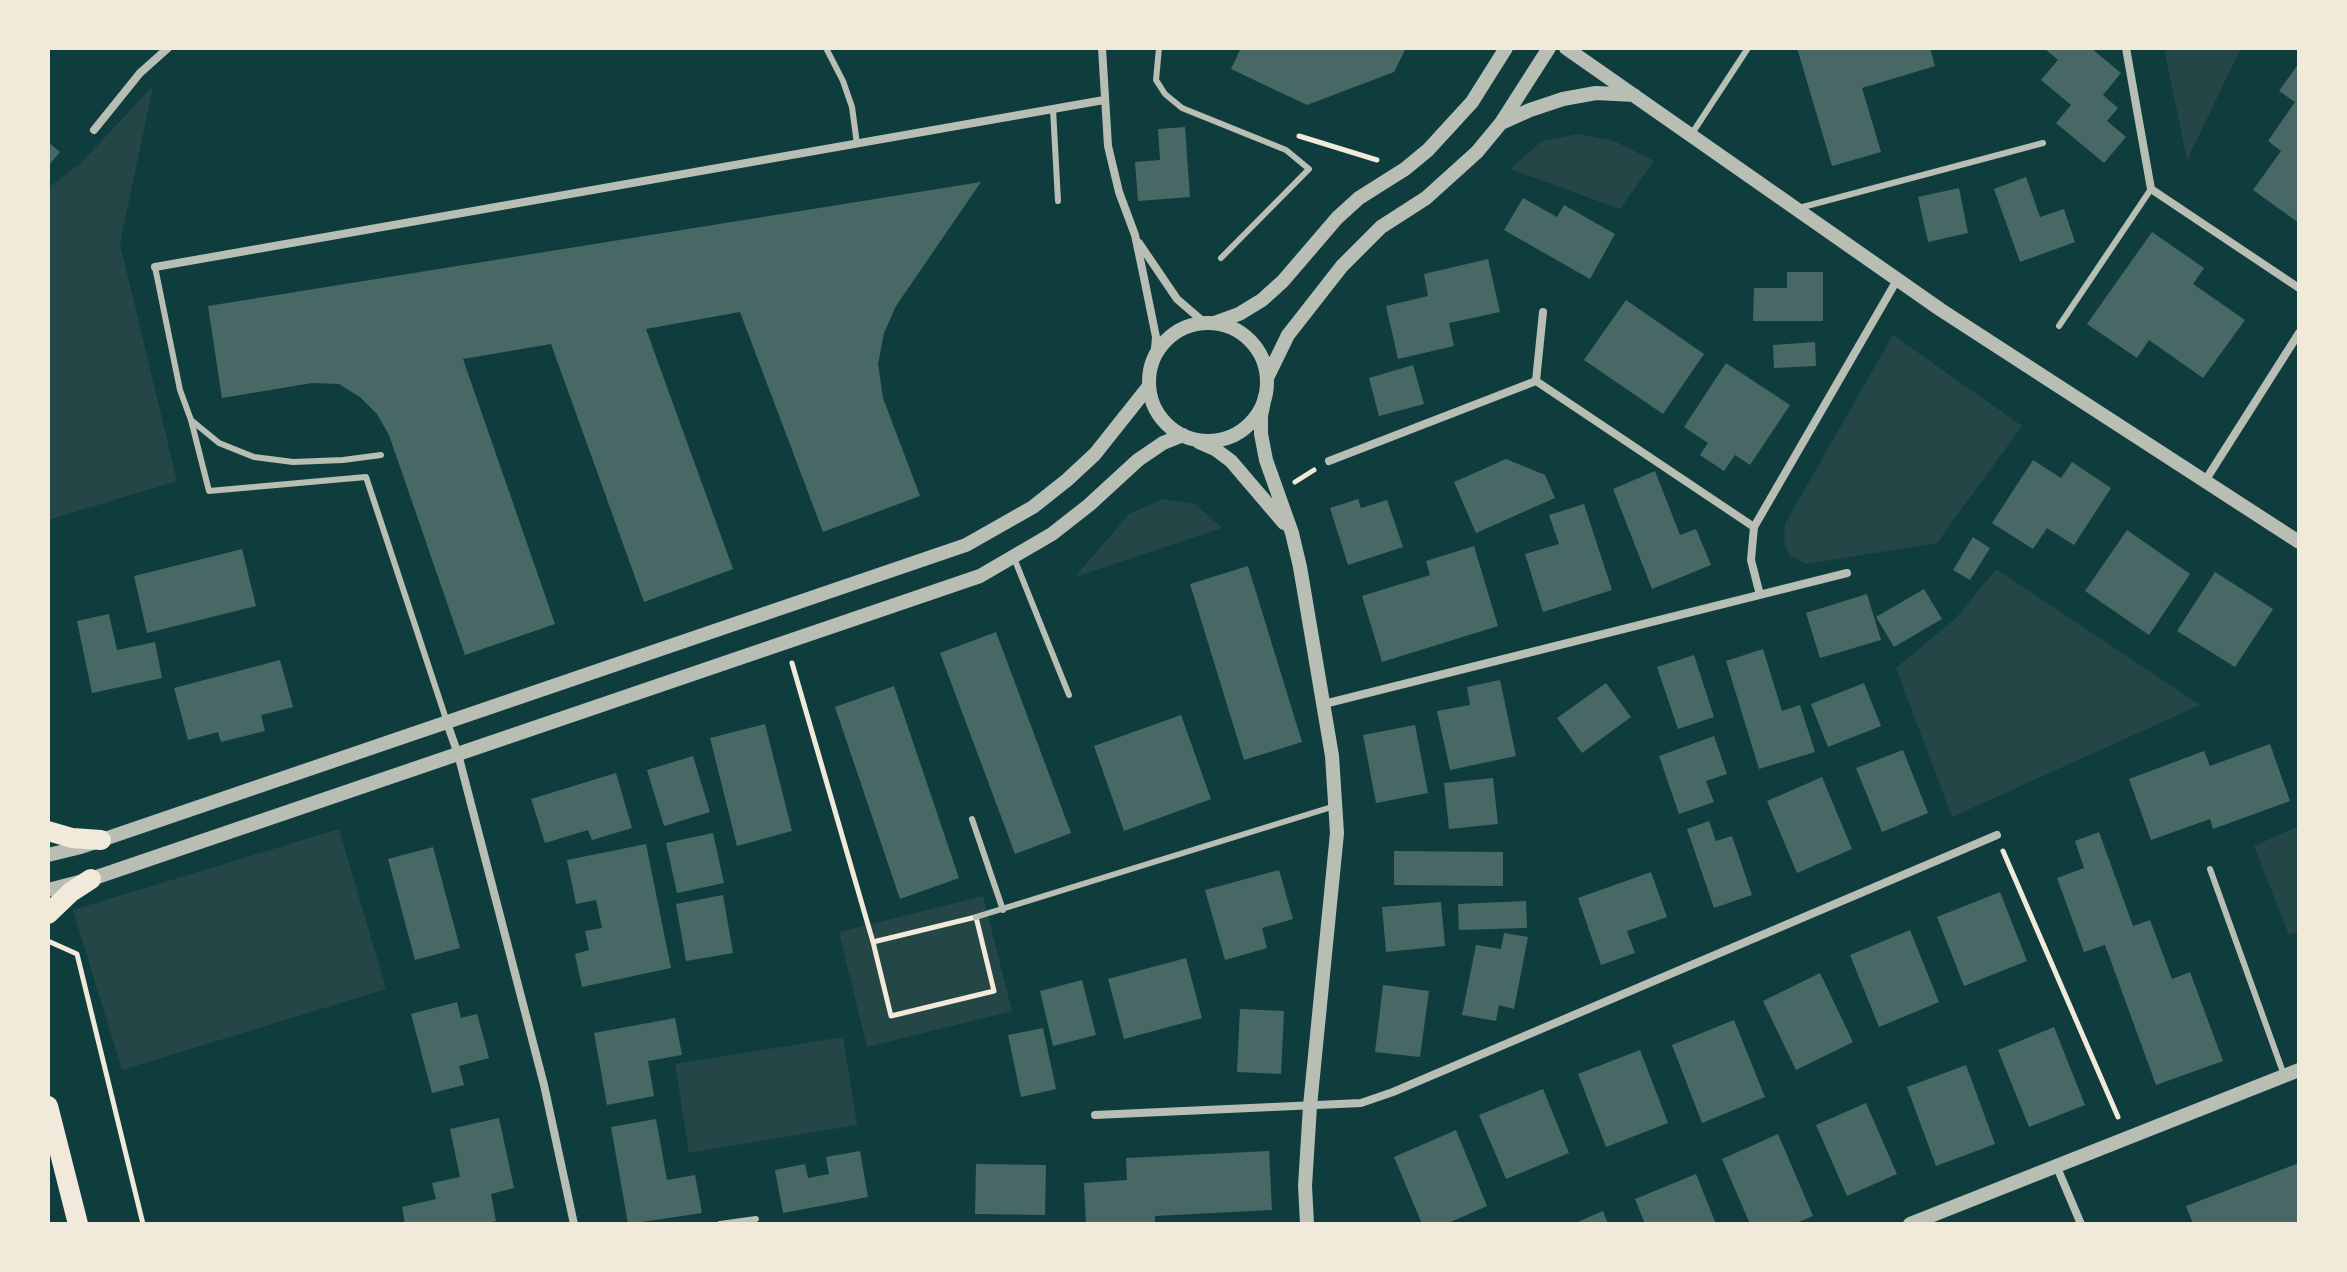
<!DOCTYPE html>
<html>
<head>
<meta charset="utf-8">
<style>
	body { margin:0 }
	#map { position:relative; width:2347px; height:1272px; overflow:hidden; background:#0f3d3e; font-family:"IBM Plex Sans",sans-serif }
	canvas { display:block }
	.frame { position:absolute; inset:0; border:50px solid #f1e9da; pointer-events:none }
</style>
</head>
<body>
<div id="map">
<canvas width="2347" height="1272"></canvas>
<div class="frame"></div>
</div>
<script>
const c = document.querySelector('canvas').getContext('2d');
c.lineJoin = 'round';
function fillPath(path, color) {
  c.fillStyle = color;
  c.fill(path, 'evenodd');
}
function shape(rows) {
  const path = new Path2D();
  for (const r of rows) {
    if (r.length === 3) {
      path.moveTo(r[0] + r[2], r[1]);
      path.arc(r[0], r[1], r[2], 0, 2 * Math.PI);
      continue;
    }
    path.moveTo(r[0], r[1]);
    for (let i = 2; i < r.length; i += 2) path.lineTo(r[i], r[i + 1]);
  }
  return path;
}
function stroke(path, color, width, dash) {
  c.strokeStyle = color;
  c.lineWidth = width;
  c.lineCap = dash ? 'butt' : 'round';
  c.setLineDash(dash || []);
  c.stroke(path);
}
const green = shape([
	[2164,48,2241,48,2187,160],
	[153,86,120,244,177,481,48,520,48,188,81,163],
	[1579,134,1614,141,1654,161,1620,209,1510,169,1542,141],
	[1893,335,2022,426,1937,543,1806,564,1789,555,1784,541,1785,524],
	[1162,499,1195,504,1222,528,1075,577,1129,514],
	[1996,569,2200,705,1952,817,1896,668,1956,618],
	[2299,826,2299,931,2289,935,2254,846],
	[339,829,386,989,122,1070,73,910],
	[983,896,1012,1011,867,1047,839,932],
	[843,1037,857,1125,689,1153,675,1064]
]);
const building = shape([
	[1241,48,1406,48,1394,72,1307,105,1231,69],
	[1797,48,1930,48,1935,66,1862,88,1881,152,1832,166],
	[2044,48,2091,48,2121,73,2103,95,2118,108,2107,121,2126,137,2104,163,2056,123,2071,105,2041,80,2058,60],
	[2299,63,2299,223,2253,190,2281,151,2268,141,2295,102,2279,91],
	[1185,127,1190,197,1138,201,1135,162,1160,160,1158,129],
	[48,142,60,152,48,166],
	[2026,177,2040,217,2064,209,2075,242,2020,262,1994,189],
	[981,182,896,306,884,333,878,364,883,398,920,496,823,532,740,312,646,329,733,569,644,602,551,344,463,359,555,624,465,655,389,435,377,414,360,397,339,384,312,383,222,398,208,306],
	[1959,188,1968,233,1928,242,1918,197],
	[1523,198,1557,217,1564,205,1615,234,1590,279,1504,230],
	[2152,232,2204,268,2193,284,2245,320,2203,378,2149,340,2137,358,2087,324],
	[1488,259,1500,312,1449,323,1454,346,1398,359,1386,306,1428,296,1424,274],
	[1787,272,1823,272,1823,321,1753,321,1754,288,1787,288],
	[1626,300,1704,354,1663,414,1584,360],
	[1815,342,1816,366,1774,368,1773,345],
	[1726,363,1790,405,1750,465,1735,455,1724,471,1700,455,1708,443,1684,427],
	[1413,365,1424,404,1379,416,1369,378],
	[1506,459,1545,475,1555,498,1476,533,1454,482],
	[2033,460,2061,478,2072,462,2111,488,2074,545,2047,528,2033,549,1992,523],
	[1655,471,1680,535,1696,529,1711,565,1652,589,1613,489],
	[1358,499,1361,508,1387,500,1403,547,1348,565,1330,508],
	[1584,504,1612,590,1543,612,1525,554,1559,544,1549,515],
	[2127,530,2190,574,2149,635,2085,591],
	[1973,537,1990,548,1970,580,1953,570],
	[1474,546,1498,626,1382,662,1362,596,1430,575,1426,561],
	[242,549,256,606,147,633,134,576],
	[1248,566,1302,742,1244,760,1190,584],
	[2215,572,2273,609,2235,667,2177,631],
	[1924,589,1942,619,1894,647,1876,617],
	[1867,594,1881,640,1820,658,1806,613],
	[109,614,117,650,155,642,162,678,92,693,77,621],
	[996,632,1071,833,1015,854,940,653],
	[1763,649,1782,711,1800,705,1815,752,1759,769,1726,661],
	[1694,655,1714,717,1678,729,1657,667],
	[280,660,293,707,261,715,265,731,221,742,218,732,188,740,174,688],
	[1500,680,1516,756,1450,770,1437,711,1470,705,1467,687],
	[1606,683,1631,717,1582,753,1557,718],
	[1864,683,1881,726,1828,747,1811,704],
	[894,686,959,878,900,899,835,707],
	[1181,715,1211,799,1124,831,1094,746],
	[765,724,792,831,737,846,710,738],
	[1415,725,1428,793,1376,803,1363,735],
	[1714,736,1727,774,1706,781,1714,802,1679,814,1659,756],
	[2270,744,2290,801,2213,829,2210,819,2151,840,2129,779,2204,751,2210,766],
	[1903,750,1928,813,1882,832,1856,768],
	[693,756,710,812,664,826,647,770],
	[616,773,632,828,592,840,588,830,545,843,531,799],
	[1822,777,1852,849,1797,873,1767,801],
	[1493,778,1498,824,1449,829,1444,783],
	[1709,821,1716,841,1732,836,1752,895,1714,908,1687,829],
	[2099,832,2133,926,2150,920,2172,979,2190,972,2223,1061,2156,1085,2105,945,2084,952,2057,878,2084,868,2075,841],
	[713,833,724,883,677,893,666,843],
	[646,844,671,968,582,987,575,954,589,950,585,931,602,928,596,900,576,904,567,860],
	[433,847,460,948,415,960,388,859],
	[1394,851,1503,852,1503,886,1394,885],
	[1279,870,1293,919,1262,928,1267,948,1225,960,1205,890],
	[1651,872,1667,917,1627,931,1635,953,1601,965,1578,898],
	[2000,892,2027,961,1964,986,1937,917],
	[723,895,733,953,686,961,676,904],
	[1526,901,1527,928,1459,930,1458,904],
	[1441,902,1445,946,1386,952,1382,907],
	[1910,930,1939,1002,1879,1027,1850,955],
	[1504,933,1528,937,1514,1009,1499,1005,1496,1021,1462,1015,1476,945,1501,949],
	[1186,958,1202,1018,1124,1039,1108,979],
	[1820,973,1853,1042,1796,1070,1763,1001],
	[1082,980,1096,1035,1053,1046,1040,991],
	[1383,985,1429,991,1420,1057,1375,1052],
	[457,1002,461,1018,477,1014,489,1058,459,1066,464,1085,432,1093,411,1014],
	[1240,1009,1284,1011,1281,1074,1237,1072],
	[675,1018,682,1055,648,1061,654,1096,607,1105,594,1033],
	[1734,1020,1765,1097,1702,1123,1672,1045],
	[2054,1027,2085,1105,2029,1127,1998,1050],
	[1043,1028,1056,1089,1021,1097,1008,1035],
	[1640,1050,1668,1123,1606,1147,1578,1074],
	[1966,1065,1995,1144,1936,1166,1907,1087],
	[1543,1089,1569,1153,1506,1179,1479,1115],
	[1866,1103,1897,1174,1847,1196,1816,1125],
	[499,1118,514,1188,491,1194,496,1221,483,1224,405,1224,402,1207,436,1199,432,1183,460,1177,450,1129],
	[656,1119,667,1180,695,1175,702,1213,628,1224,611,1127],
	[1456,1130,1487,1206,1446,1224,1422,1224,1394,1157],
	[1778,1134,1813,1216,1794,1224,1750,1224,1722,1159],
	[860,1151,868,1197,783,1213,775,1170,805,1164,808,1178,829,1174,826,1157],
	[1269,1151,1272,1210,1155,1216,1155,1224,1086,1224,1084,1183,1127,1180,1126,1158],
	[2299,1163,2299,1224,2193,1224,2186,1206],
	[976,1164,1046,1165,1045,1215,975,1214],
	[1696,1174,1716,1224,1645,1224,1635,1199],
	[1603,1211,1608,1224,1573,1224]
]);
const path = shape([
	[1299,136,1377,160],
	[1295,482,1314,470],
	[792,663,873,942],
	[2003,851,2118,1117],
	[976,917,994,991,891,1016,873,942,976,917],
	[48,941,77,954,143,1224]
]);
const service = shape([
	[826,48,843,81,852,107,857,144],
	[1159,48,1156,80,1165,94,1182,108,1286,150,1309,169,1221,258],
	[1053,109,1058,201],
	[1691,135,1748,48],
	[1799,208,2043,143],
	[155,267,180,390,191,420,219,443,254,457,293,462,343,460,381,455],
	[2059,326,2151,189],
	[191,420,209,491,366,477,447,722],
	[1014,558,1069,695],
	[972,819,1003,910],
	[2210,869,2284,1075],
	[976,917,1335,806],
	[720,1224,756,1219]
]);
const minor = shape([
	[1102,48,1108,146,1119,192,1135,235,1143,273,1156,337,1154,360],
	[2126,48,2151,189,2299,288],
	[94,130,140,73,168,48],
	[1139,243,1177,299,1206,324],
	[155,267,1104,100],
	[1536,381,1543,312],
	[1329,461,1536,381,1754,527],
	[2205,481,2299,333],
	[1760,595,1751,560,1754,527,1897,280],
	[1324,704,1847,573],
	[447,723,458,754,544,1085,574,1224],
	[1095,1115,1361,1103,1393,1092,1997,835],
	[2056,1165,2081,1224]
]);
const tertiary = shape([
	[1566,48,1941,310,2299,542],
	[1501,123,1530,110,1563,99,1596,93,1634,95],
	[1214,323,1239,314,1262,300,1283,281,1337,218,1359,198,1405,169,1428,150,1472,102,1506,48],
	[1208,382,59],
	[1267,378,1288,335,1342,266,1381,227,1426,198,1477,152,1501,123,1549,48],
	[1265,396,1261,416,1261,434,1266,460,1292,533,1300,567,1332,756,1337,833,1310,1106,1305,1186,1307,1224],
	[1199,442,1215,449,1231,461,1284,523],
	[48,855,81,847,966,545,1033,507,1067,480,1095,454,1149,386],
	[48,890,91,879,980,576,1052,534,1089,505,1138,460,1163,443,1183,435],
	[1910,1224,2299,1070]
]);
const primary = shape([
	[48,831,72,838,101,840],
	[48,914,71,892,91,879],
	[48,1106,78,1224]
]);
fillPath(green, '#244646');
fillPath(building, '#486865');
stroke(path, '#f1e9da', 5);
stroke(service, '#b8beb3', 6);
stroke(minor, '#b8beb3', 8);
stroke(tertiary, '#b8beb3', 14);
stroke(primary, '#f1e9da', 20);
</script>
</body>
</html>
